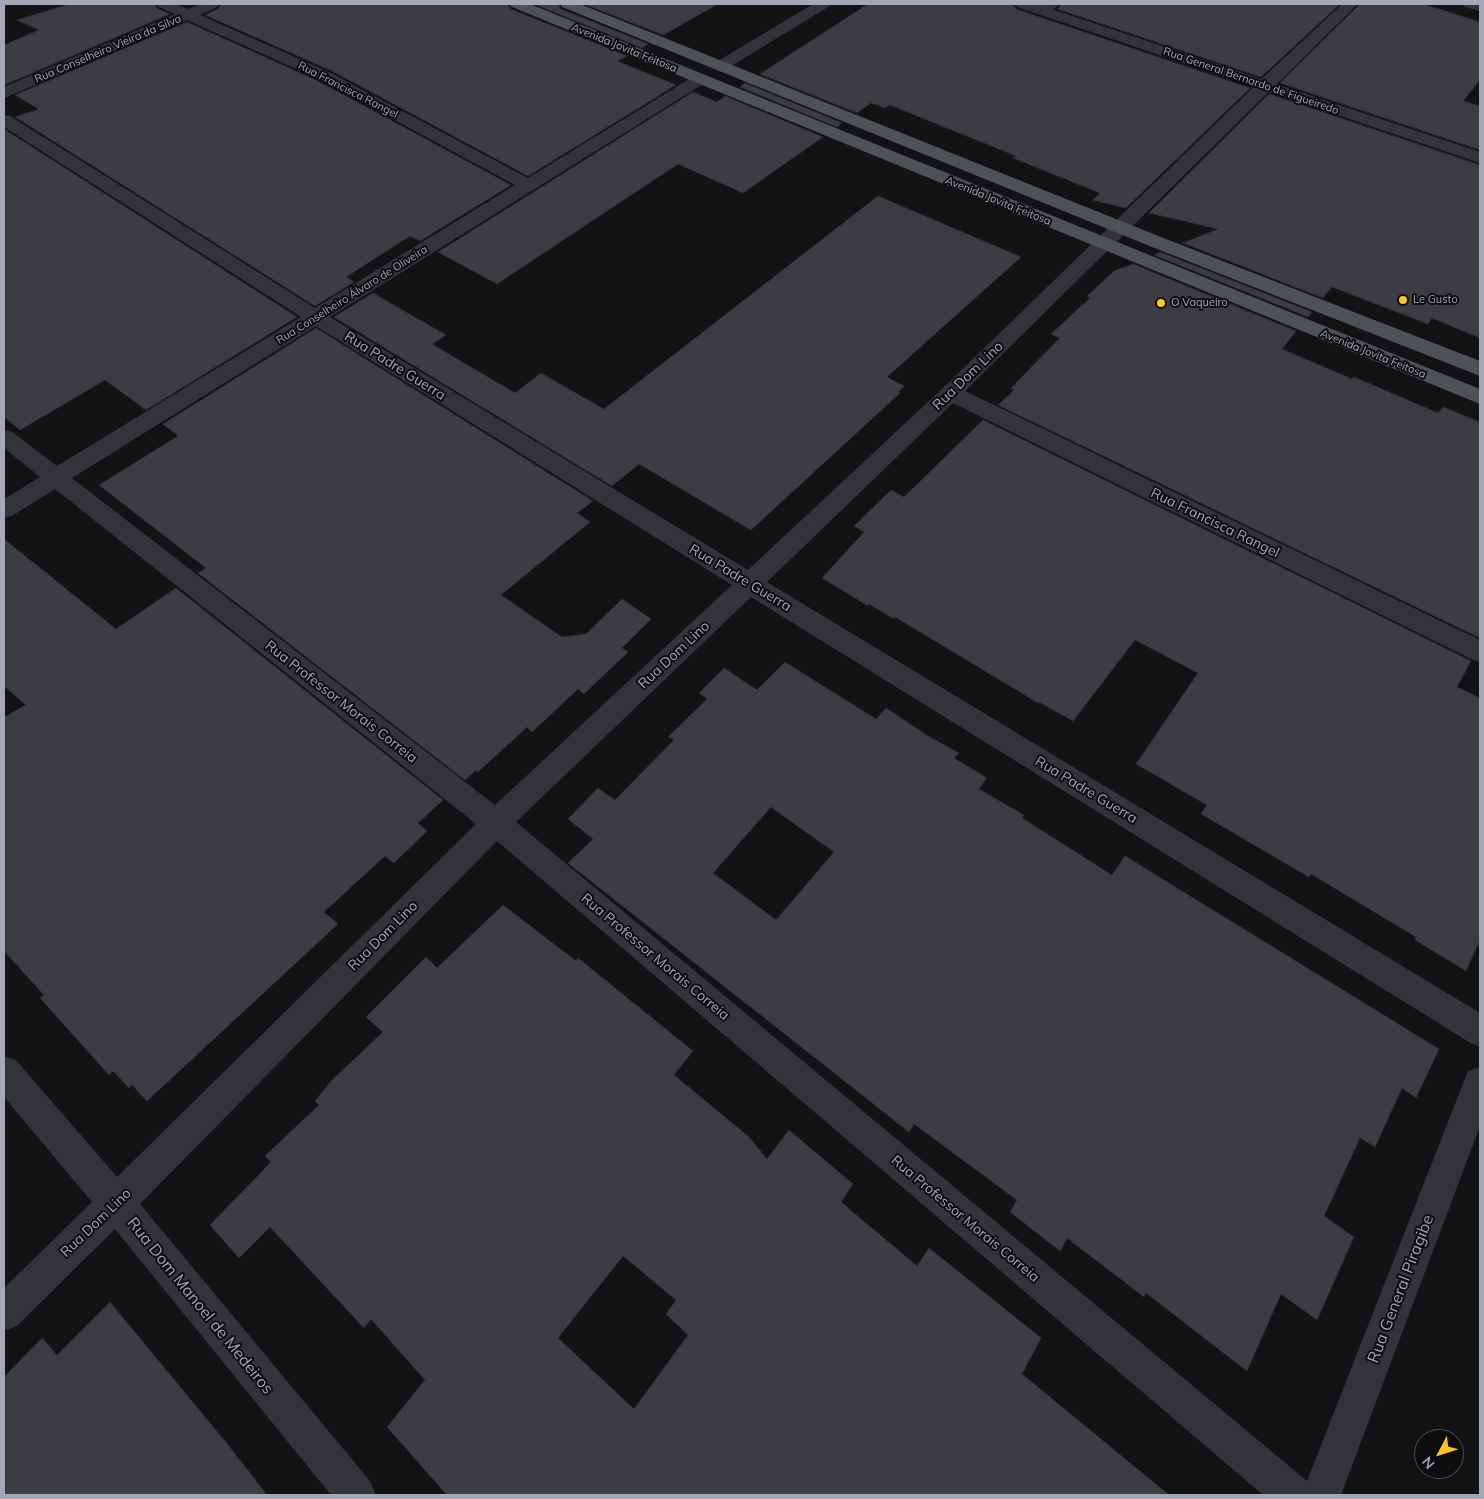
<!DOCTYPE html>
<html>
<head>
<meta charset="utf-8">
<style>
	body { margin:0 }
	#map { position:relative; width:1484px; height:1499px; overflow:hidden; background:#131315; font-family:Mulish,sans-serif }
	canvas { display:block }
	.frame { position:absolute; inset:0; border:5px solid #a3a7b6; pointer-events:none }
	.north { position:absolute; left:1414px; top:1429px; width:50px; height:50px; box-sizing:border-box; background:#0e0e10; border:1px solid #4a4b52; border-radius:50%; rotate:230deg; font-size:14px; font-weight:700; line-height:20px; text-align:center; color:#a3a7b6 }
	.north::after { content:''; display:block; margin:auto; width:18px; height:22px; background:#ffc620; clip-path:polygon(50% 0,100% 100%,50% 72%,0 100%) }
</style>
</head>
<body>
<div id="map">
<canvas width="1484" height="1499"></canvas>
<div class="frame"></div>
<div class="north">N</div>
</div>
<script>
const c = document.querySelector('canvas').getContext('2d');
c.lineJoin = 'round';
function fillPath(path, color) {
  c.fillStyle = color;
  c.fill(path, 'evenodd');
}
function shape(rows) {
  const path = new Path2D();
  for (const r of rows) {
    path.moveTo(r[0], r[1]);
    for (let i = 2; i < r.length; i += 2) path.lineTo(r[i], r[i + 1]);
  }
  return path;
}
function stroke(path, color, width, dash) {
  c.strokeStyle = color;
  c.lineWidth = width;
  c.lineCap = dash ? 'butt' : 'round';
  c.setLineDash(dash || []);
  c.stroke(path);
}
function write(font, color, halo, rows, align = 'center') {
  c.font = font + ' Mulish,sans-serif';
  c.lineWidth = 4;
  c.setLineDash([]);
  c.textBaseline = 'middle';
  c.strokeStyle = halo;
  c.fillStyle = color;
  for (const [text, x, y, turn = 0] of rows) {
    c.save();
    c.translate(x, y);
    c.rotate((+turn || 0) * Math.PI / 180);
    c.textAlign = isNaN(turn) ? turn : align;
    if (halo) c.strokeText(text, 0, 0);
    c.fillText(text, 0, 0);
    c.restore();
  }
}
const building = shape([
	[70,4,154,4,158,9,170,14,4,85,4,45,39,30,17,20,70,4],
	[221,4,507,4,511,9,627,56,617,61,676,85,528,176,332,71,205,15,218,9,221,4],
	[534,4,558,4,561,9,648,44,642,48,534,4],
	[584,4,718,4,663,35,584,4],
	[868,4,1012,4,1016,9,1250,88,1126,208,1093,200,1100,193,1013,158,1016,156,890,105,885,108,871,103,857,113,760,74,868,4],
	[1062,4,1340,4,1261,77,1057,9,1062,4],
	[1360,4,1423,4,1480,22,1480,80,1463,101,1480,106,1480,150,1280,83,1360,4],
	[187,22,318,81,511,185,420,241,410,236,346,277,354,282,315,306,15,117,39,109,15,95,187,22],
	[745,83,842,123,837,127,740,87,745,83],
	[693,92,717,102,725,96,823,137,743,193,678,164,497,284,438,252,693,92],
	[1269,94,1480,165,1480,338,1432,318,1428,324,1332,287,1323,298,1183,243,1218,229,1149,213,1269,94],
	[4,129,297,317,146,410,105,380,20,430,4,417,4,129],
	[878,196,1021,257,887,377,904,386,898,392,900,393,751,530,639,464,612,486,334,317,373,293,446,335,432,344,515,393,541,373,604,409,878,196],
	[1160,252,1312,312,1308,317,1154,255,1160,252],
	[1133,264,1296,331,1282,349,1352,379,1354,377,1438,413,1443,407,1480,422,1480,638,998,405,1014,390,1011,388,1060,338,1051,334,1090,298,1087,296,1114,271,1133,264],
	[316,328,593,501,577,513,590,522,501,595,562,637,586,634,622,599,651,619,622,648,628,652,584,694,578,689,532,732,527,727,478,772,476,770,465,780,198,573,206,568,99,485,178,436,163,424,316,328],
	[983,420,1471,661,1457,687,1480,698,1480,940,1466,971,1415,940,1416,937,1311,874,1309,877,1201,814,1207,805,1136,764,1198,673,1135,640,1073,721,1039,702,1038,703,895,617,894,619,869,604,868,606,822,578,864,532,854,526,891,490,904,497,983,420],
	[4,539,116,629,176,588,443,800,418,823,427,831,394,863,385,856,324,912,338,924,147,1101,132,1085,129,1088,113,1071,109,1075,40,998,44,995,4,951,4,717,26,705,4,686,4,539],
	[785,662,876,719,886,708,928,736,959,753,954,758,987,778,979,789,1024,815,1022,818,1112,875,1125,856,1439,1049,1416,1098,1402,1088,1375,1147,1360,1138,1324,1216,1354,1237,1317,1320,1281,1294,1247,1371,1146,1293,1144,1297,1067,1238,1060,1251,1010,1212,1017,1200,914,1124,909,1132,568,863,593,839,568,819,598,788,615,800,674,740,668,737,707,699,699,693,724,668,757,690,785,662],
	[771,807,834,852,776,920,713,873,771,807],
	[503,905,576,961,578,958,693,1051,674,1075,749,1137,767,1159,789,1130,853,1184,841,1202,917,1266,929,1248,1041,1338,1022,1374,1169,1495,447,1495,387,1427,425,1380,371,1319,364,1328,270,1227,239,1258,210,1225,271,1162,265,1156,319,1105,315,1101,331,1081,383,1032,366,1017,426,957,437,968,503,905],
	[623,1256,676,1300,666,1314,688,1335,634,1409,558,1338,623,1256],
	[110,1302,229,1446,267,1495,4,1495,4,1377,42,1338,57,1355,110,1302]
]);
const minor = shape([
	[156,4,176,4,188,9,200,4,219,4,217,7,200,15,331,73,528,178,694,76,706,76,708,79,706,82,330,317,748,570,943,388,1268,73,1342,4,1358,4,965,391,1480,640,1480,662,1471,659,953,403,767,582,1480,1013,1480,1047,1469,1042,751,597,516,822,1307,1481,1468,1071,1480,1067,1480,1126,1341,1495,1263,1495,497,841,140,1204,370,1481,376,1495,331,1495,115,1229,17,1326,4,1331,4,1288,92,1202,4,1097,4,1056,16,1060,117,1177,476,824,55,489,12,516,4,518,4,499,40,477,4,448,4,429,12,432,57,466,301,317,4,127,4,115,10,116,315,308,515,185,319,79,187,20,4,98,4,87,175,14,159,7,156,4],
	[316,326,732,585,495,805,72,478,316,326],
	[813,4,831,4,828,7,728,68,722,70,716,68,714,65,716,62,813,4],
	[1042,4,1060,4,1048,13,1043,15,1038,13,1035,10,1042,4],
	[1462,4,1480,4,1480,11,1465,7,1462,4]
]);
const tertiary = shape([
	[1014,4,1036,4,1480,152,1480,163,1017,7,1014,4]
]);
const primary = shape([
	[509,4,530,4,1480,389,1480,404,512,7,509,4],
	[560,4,580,4,1166,239,1480,361,1480,376,1152,247,562,7,560,4]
]);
const markers = [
	[1403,300,5,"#ffc620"],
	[1161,303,5,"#ffc620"]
];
const farStreetnames = [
	["Avenida Jovita Feitosa",624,48,22],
	["Rua Conselheiro Vieira da Silva",108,49,-23],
	["Rua General Bernardo de Figueiredo",1251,81,19],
	["Rua Francisca Rangel",348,90,27],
	["Avenida Jovita Feitosa",998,201,22],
	["Rua Conselheiro Álvaro de Oliveira",352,295,-32],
	["Avenida Jovita Feitosa",1373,354,22]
];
const farPoinames = [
	["Le Gusto",1413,300],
	["O Vaqueiro",1171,303]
];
const streetNames = [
	["Rua Padre Guerra",395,366,32],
	["Rua Dom Lino",968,376,-44],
	["Rua Francisca Rangel",1215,523,26],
	["Rua Padre Guerra",740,578,31],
	["Rua Dom Lino",674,655,-43],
	["Rua Professor Morais Correia",341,702,38],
	["Rua Padre Guerra",1086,790,31],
	["Rua Dom Lino",383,936,-45],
	["Rua Professor Morais Correia",655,957,40],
	["Rua Professor Morais Correia",965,1219,40],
	["Rua Dom Lino",96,1223,-44]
];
const nearStreetnames = [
	["Rua General Piragibe",1401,1289,-69],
	["Rua Dom Manoel de Medeiros",200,1306,51]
];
fillPath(building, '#3c3d42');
stroke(building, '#2d2d31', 1);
fillPath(minor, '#33343a');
fillPath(tertiary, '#33343a');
fillPath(primary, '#4f5159');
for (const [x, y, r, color] of markers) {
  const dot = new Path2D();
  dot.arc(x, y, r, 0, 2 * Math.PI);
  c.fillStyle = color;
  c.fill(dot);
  stroke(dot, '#0e0e10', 2);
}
write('11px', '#a3a7b6', '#0e0e10', farStreetnames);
write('11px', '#a3a7b6', '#0e0e10', farPoinames, 'left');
write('14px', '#a3a7b6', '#0e0e10', streetNames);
write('16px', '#a3a7b6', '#0e0e10', nearStreetnames);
</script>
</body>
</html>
